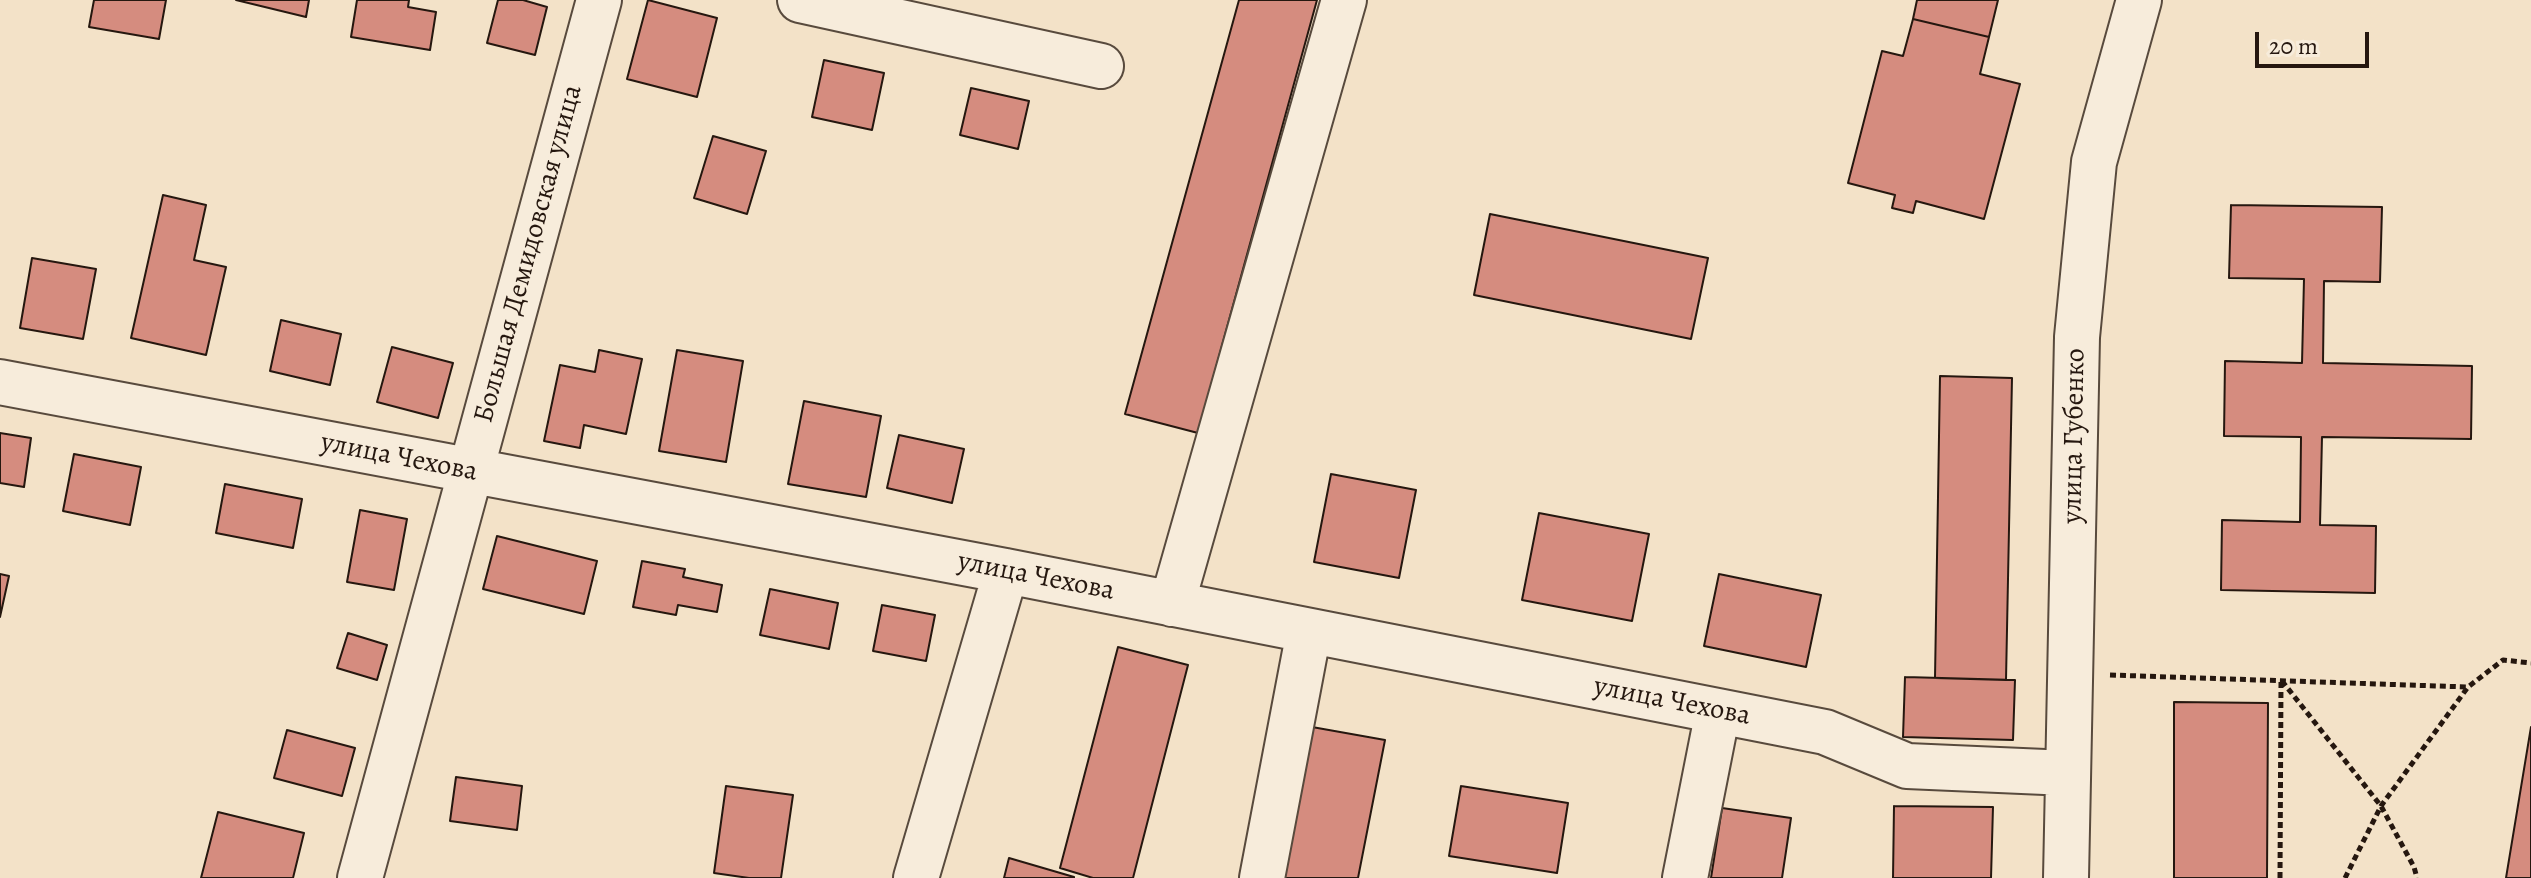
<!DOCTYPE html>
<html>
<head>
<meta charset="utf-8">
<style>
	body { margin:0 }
	#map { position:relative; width:2531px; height:878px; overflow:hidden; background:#f3e2c8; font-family:Alegreya,serif }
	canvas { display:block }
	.scale { position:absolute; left:2255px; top:32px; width:114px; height:36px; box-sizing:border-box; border:4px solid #25170f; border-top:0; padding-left:10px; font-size:24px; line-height:28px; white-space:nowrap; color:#25170f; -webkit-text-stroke:6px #f7ecdb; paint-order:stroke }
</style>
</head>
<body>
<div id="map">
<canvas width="2531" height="878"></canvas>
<div class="scale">20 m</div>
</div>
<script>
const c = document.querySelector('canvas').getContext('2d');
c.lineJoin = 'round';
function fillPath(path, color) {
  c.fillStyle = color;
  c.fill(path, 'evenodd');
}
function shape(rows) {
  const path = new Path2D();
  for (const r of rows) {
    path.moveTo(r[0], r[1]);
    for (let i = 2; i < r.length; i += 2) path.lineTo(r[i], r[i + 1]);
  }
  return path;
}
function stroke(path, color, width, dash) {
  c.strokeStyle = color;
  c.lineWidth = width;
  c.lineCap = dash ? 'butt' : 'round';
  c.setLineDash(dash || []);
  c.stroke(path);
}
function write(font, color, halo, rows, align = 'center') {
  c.font = font + ' Alegreya,serif';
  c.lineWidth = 7;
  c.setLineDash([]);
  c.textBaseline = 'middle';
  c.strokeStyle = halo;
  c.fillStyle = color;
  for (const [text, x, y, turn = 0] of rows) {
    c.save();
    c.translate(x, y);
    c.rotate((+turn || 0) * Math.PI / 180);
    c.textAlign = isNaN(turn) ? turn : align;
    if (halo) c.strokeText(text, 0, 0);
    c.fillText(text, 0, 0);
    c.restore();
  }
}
const building = shape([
	[94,0,166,0,159,39,89,27,94,0],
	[236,0,309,0,306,17,236,0],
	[357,0,409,0,408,7,436,12,430,50,351,37,357,0],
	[498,0,523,0,547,7,535,55,487,43,498,0],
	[648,0,717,18,697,97,627,79,648,0],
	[1239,0,1317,0,1198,433,1125,414,1239,0],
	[1917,0,1998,0,1989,37,1913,19,1917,0],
	[1913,19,1989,37,1980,74,2020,84,1984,219,1916,201,1913,213,1892,208,1895,195,1848,183,1882,51,1903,56,1913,19],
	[824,60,884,73,872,130,812,117,824,60],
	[971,88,1029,101,1018,149,960,135,971,88],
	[713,136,766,151,747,214,694,198,713,136],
	[163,195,206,205,194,260,226,267,206,355,131,338,163,195],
	[2231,205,2382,207,2380,282,2324,281,2323,363,2472,366,2471,439,2322,437,2320,525,2376,526,2375,593,2221,590,2222,520,2300,522,2301,437,2224,436,2225,361,2302,363,2304,279,2229,278,2231,205],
	[1490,214,1708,258,1691,339,1474,295,1490,214],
	[32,258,96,269,83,339,20,328,32,258],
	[281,320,341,334,330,385,270,371,281,320],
	[392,347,453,363,438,418,377,402,392,347],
	[599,350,642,359,626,434,584,425,580,448,544,441,560,365,595,372,599,350],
	[677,350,743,361,726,462,659,451,677,350],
	[1940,376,2012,378,2006,680,1935,678,1940,376],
	[804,401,881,416,866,497,788,484,804,401],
	[0,433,31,438,24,487,0,483,0,433],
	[899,435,964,449,952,503,887,488,899,435],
	[74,454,141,467,130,525,63,511,74,454],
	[1331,474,1416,490,1399,578,1314,562,1331,474],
	[225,484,302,499,293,548,216,533,225,484],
	[360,510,407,519,394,590,347,582,360,510],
	[1539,513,1649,534,1632,621,1522,600,1539,513],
	[497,536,597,561,584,614,483,589,497,536],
	[642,561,685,569,683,577,722,585,717,612,678,605,676,615,633,607,642,561],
	[0,574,9,576,0,617,0,574],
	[1719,574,1821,595,1806,667,1704,646,1719,574],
	[770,589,838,603,829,649,760,635,770,589],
	[882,605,935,615,926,661,873,651,882,605],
	[348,633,387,645,377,680,337,668,348,633],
	[1118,647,1188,665,1133,878,1093,878,1060,868,1118,647],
	[1905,677,2015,680,2013,740,1903,737,1905,677],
	[2174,702,2268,703,2267,878,2174,878,2174,702],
	[1312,727,1385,740,1358,878,1283,878,1312,727],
	[2531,727,2531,878,2506,878,2531,727],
	[287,730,355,748,342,796,274,778,287,730],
	[456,777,522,786,517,830,450,821,456,777],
	[726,786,793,795,781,878,749,878,714,873,726,786],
	[1461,786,1568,803,1557,873,1449,856,1461,786],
	[1894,806,1993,807,1991,878,1893,878,1894,806],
	[1722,808,1791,818,1782,878,1711,878,1722,808],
	[218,812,304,833,293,878,201,878,218,812],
	[1009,858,1074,877,1074,878,1004,878,1009,858]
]);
const path = shape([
	[2110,675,2468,687],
	[2282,681,2381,806,2414,867,2417,878],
	[2280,878,2281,680],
	[2345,878,2381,806,2468,687,2503,660,2531,663]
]);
const minor = shape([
	[800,0,1101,66],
	[0,382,1006,571,1825,732,1907,766,2068,773],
	[1172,604,1344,0],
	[360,878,599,0],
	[916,878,1006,571],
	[1262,878,1309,631],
	[1685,878,1718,711],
	[2066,878,2077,337,2094,162,2139,0]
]);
const streetNames = [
	["Большая Демидовская улица",529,254,-75],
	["улица Губенко",2075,436,-89],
	["улица Чехова",399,458,11],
	["улица Чехова",1036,577,11],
	["улица Чехова",1672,702,11]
];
fillPath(building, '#d58c7f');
stroke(building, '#25170f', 2);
stroke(minor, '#584a3d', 48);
stroke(path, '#25170f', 5, [6, 4]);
stroke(minor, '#f7ecdb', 44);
write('28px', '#25170f', '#f7ecdb', streetNames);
</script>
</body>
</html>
